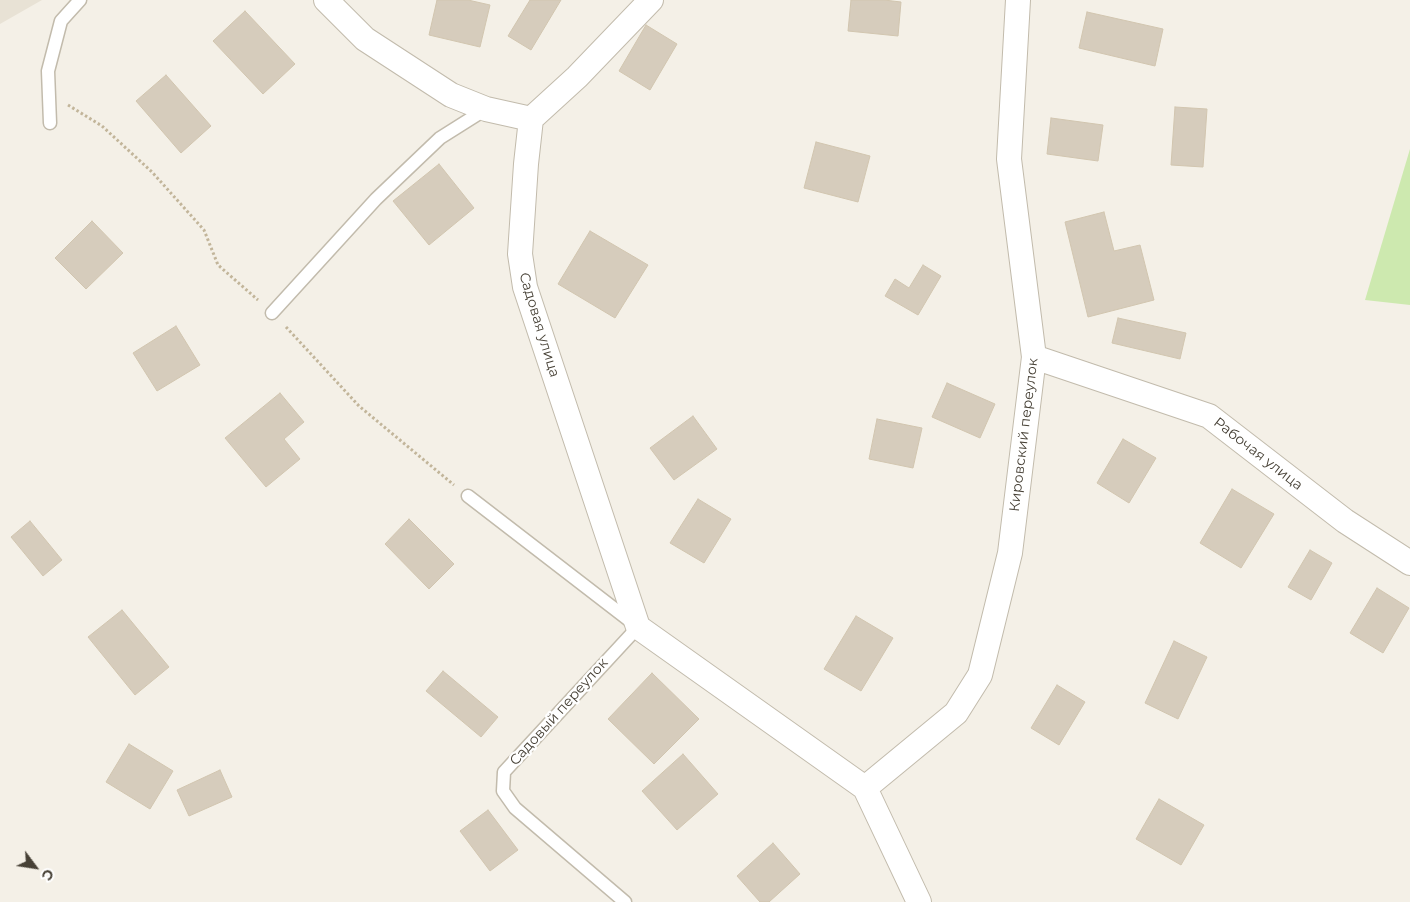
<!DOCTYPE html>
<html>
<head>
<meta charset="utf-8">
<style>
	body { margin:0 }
	#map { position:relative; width:1410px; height:902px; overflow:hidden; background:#f4f0e7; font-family:Montserrat,sans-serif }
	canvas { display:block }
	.north { position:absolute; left:10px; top:842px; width:50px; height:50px; -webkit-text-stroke:4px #fff; paint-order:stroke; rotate:121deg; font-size:14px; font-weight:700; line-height:20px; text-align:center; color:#474136 }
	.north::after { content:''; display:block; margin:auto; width:18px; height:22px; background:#474136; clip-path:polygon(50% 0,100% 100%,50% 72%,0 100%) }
</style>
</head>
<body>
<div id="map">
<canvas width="1410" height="902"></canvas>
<div class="north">С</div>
</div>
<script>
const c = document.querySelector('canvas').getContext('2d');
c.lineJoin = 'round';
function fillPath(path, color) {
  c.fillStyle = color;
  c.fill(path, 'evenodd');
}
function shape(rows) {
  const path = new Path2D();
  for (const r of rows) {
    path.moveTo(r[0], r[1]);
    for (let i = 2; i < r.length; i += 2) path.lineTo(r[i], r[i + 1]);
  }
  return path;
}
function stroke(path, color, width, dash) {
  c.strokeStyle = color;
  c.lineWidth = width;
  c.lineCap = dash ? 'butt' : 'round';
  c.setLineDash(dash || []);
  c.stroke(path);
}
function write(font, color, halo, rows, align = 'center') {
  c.font = font + ' Montserrat,sans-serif';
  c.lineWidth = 4.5;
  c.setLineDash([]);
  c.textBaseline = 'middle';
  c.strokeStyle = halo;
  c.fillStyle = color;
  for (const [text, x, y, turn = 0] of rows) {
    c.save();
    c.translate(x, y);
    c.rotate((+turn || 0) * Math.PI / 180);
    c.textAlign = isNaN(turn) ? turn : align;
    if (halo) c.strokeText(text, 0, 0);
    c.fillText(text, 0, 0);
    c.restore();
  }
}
const residential = shape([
	[0,0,42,0,0,24]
]);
const green = shape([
	[1410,149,1410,305,1365,300]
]);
const building = shape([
	[437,0,468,0,490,5,480,47,429,35,437,0],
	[530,0,561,0,531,50,508,36,530,0],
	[851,0,884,0,901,2,898,36,848,31,851,0],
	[245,11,295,64,263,94,213,41,245,11],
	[1087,12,1163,29,1155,66,1079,48,1087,12],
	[646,25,677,44,650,90,619,71,646,25],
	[166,75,211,126,181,153,136,101,166,75],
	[1175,107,1207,109,1203,167,1171,165,1175,107],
	[1051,118,1103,125,1098,161,1047,154,1051,118],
	[816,142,870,156,858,202,804,188,816,142],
	[439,164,474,208,429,245,393,201,439,164],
	[1104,212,1114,251,1140,245,1154,300,1088,317,1065,222,1104,212],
	[92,221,123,253,86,289,55,258,92,221],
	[590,231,648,265,615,318,558,284,590,231],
	[923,265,941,276,918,315,885,296,895,279,909,288,923,265],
	[1118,318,1186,333,1180,359,1112,343,1118,318],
	[176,326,200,365,157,391,133,353,176,326],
	[947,383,995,404,980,438,932,417,947,383],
	[280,393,304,422,284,439,300,459,266,487,225,438,280,393],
	[693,416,717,449,674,480,650,448,693,416],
	[877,419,922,428,913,468,869,459,877,419],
	[1123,439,1156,458,1129,503,1097,483,1123,439],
	[1232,489,1274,514,1241,568,1200,543,1232,489],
	[698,499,731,519,704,563,670,543,698,499],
	[409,519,454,564,429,589,385,544,409,519],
	[30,521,62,560,43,576,11,537,30,521],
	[1310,550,1332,563,1311,600,1288,587,1310,550],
	[1377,588,1409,608,1383,653,1350,633,1377,588],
	[122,610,169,667,135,695,88,637,122,610],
	[856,616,893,638,861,691,824,669,856,616],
	[1174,641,1207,657,1178,719,1145,703,1174,641],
	[443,671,498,717,481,737,426,691,443,671],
	[652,673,699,719,654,764,608,719,652,673],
	[1057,685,1085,702,1059,745,1031,728,1057,685],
	[129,744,173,771,150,809,106,782,129,744],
	[683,754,718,794,677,830,642,791,683,754],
	[220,770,232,797,189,816,177,790,220,770],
	[1159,799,1204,825,1181,865,1136,839,1159,799],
	[488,810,518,850,490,871,460,831,488,810],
	[773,843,800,874,769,902,760,902,737,876,773,843]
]);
const path = shape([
	[68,105,102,126,152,172,204,230,218,265,258,300],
	[286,327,359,406,454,485]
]);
const lane = shape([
	[50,123,48,71,61,21,80,0],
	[272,313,376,199,440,138,486,109],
	[468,496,638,627,504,772,503,791,515,808,625,902]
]);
const street = shape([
	[326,0,365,39,451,95,486,109,531,119],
	[651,0,577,77,531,119,526,164,520,254,525,287,638,627,865,788,919,902],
	[1034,357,1209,416,1345,521,1410,563],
	[865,788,956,713,980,675,1010,553,1034,357,1009,159,1018,0]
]);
const streetNames = [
	["Садовая улица",539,325,73],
	["Кировский переулок",1024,435,-83],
	["Рабочая улица",1258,454,38],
	["Садовый переулок",559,712,-48]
];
fillPath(residential, '#e8e2d5');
fillPath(green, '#cde9af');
fillPath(building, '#d6ccbc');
stroke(building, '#d1c5af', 1);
stroke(lane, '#c2bbac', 15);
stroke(street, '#c2bbac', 26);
stroke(path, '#c2b59a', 3, [2.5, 2.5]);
stroke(lane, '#fff', 12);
stroke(street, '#fff', 24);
write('14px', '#474136', '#fff', streetNames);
</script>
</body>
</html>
